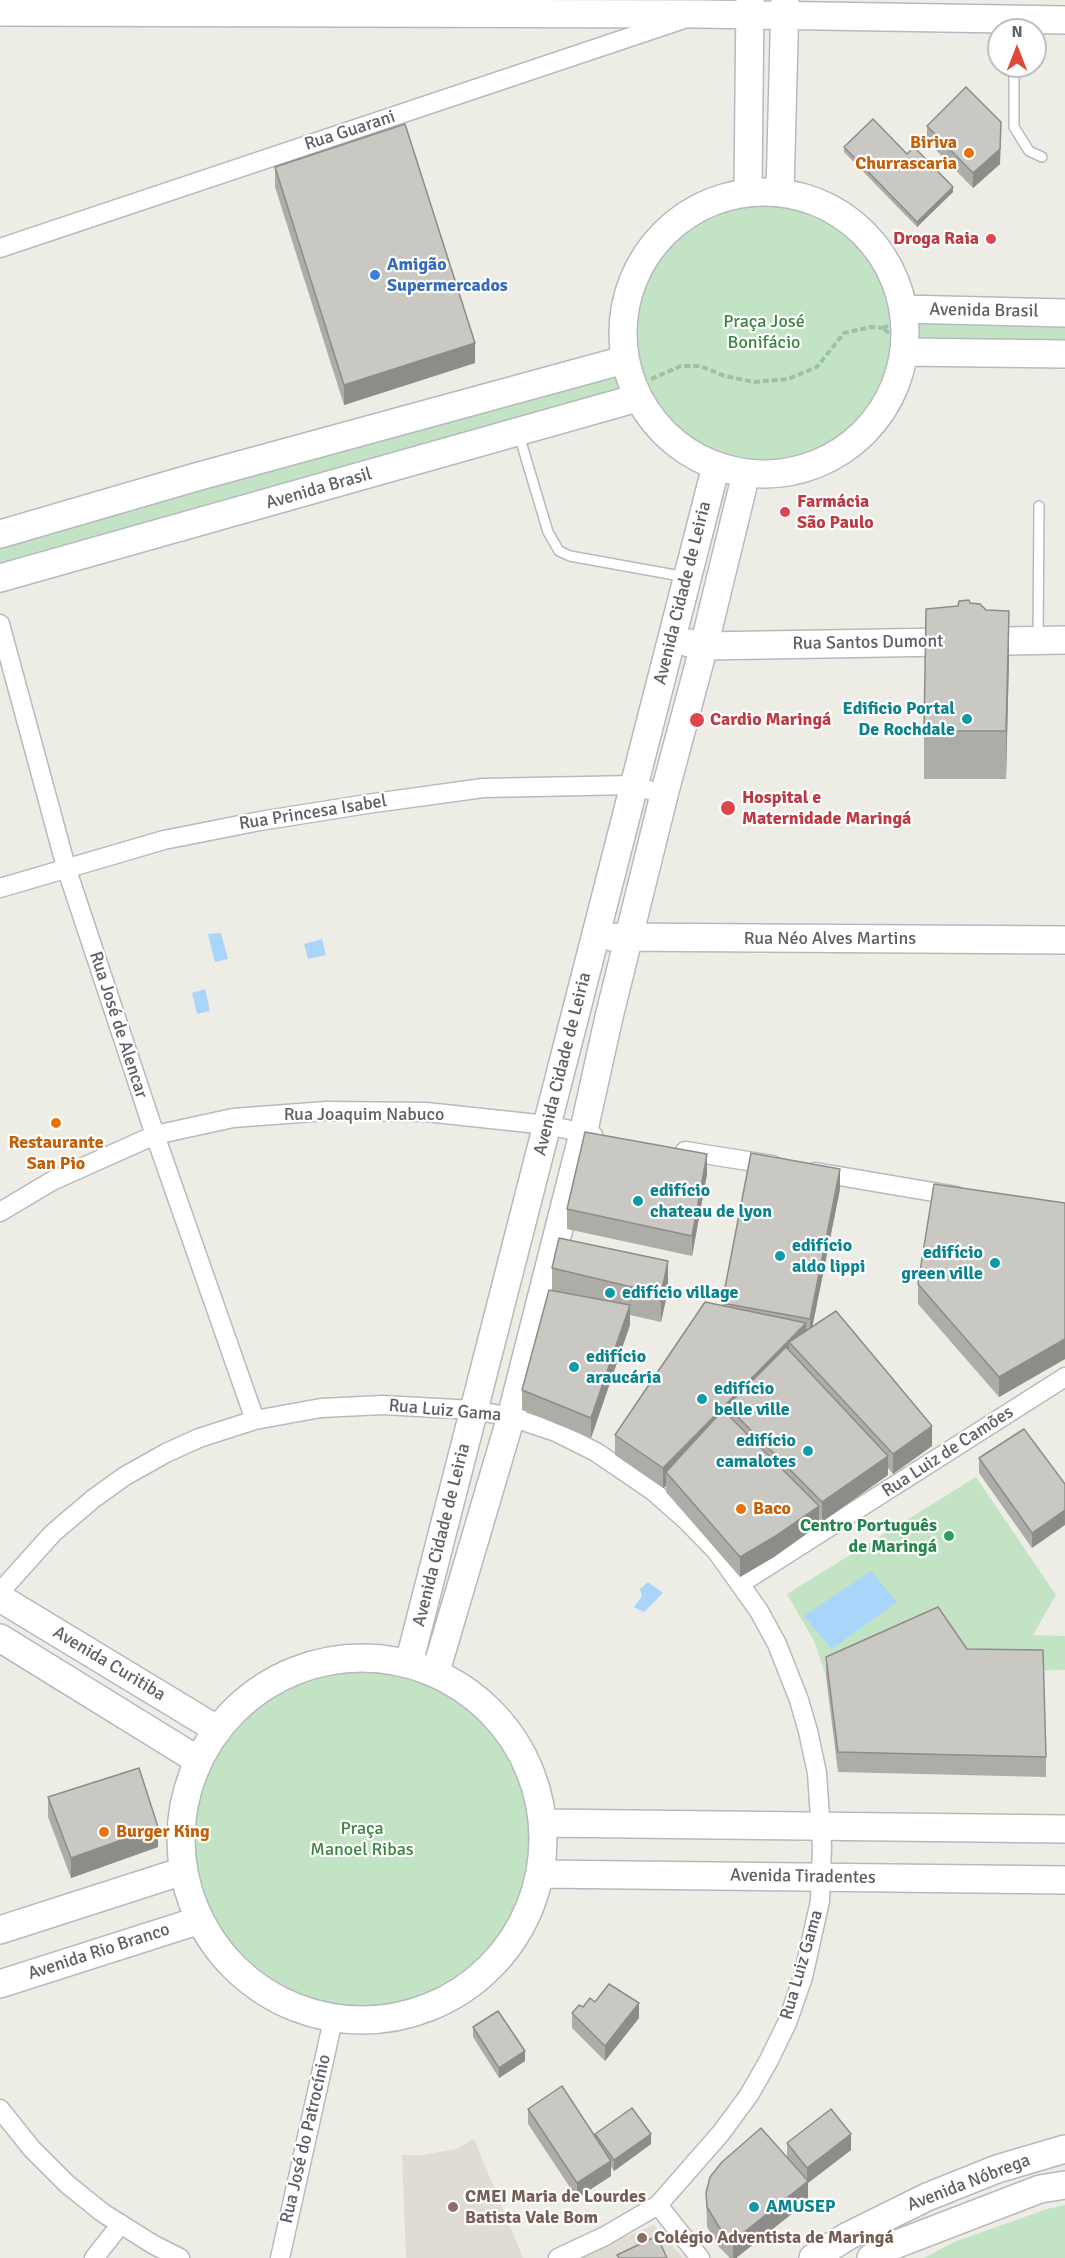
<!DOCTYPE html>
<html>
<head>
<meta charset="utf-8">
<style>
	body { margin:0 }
	#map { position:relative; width:1065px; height:2258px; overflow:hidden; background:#eeede5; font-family:Signika,sans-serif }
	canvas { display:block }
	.north { position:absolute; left:987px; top:18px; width:60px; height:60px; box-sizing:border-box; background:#fff; border:2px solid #bebfc1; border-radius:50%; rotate:0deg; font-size:16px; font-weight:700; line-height:24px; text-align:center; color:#5d6065 }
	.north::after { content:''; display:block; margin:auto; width:21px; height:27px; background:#df4b3b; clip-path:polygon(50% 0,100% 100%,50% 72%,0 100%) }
</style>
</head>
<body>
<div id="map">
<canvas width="1065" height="2258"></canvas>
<div class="north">N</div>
</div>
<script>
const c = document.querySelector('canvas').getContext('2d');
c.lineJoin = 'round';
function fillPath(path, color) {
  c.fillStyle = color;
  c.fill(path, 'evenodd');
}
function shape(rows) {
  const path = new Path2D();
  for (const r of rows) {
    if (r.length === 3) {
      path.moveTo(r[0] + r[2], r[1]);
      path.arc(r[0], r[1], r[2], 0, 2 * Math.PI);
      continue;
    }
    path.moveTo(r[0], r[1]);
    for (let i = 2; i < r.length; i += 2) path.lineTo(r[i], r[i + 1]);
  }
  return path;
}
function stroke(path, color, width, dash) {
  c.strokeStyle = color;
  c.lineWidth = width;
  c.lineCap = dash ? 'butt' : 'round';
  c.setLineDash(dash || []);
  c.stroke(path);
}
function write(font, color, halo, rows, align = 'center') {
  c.font = font + ' Signika,sans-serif';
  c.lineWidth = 4.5;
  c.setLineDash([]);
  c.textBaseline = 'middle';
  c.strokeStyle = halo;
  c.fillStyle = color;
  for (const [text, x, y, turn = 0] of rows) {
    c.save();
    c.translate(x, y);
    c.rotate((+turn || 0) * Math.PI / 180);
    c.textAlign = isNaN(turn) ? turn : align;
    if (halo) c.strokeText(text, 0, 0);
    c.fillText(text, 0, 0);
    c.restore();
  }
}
const education = shape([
	[474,2139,523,2258,406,2258,402,2155,423,2155,456,2149],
	[654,2225,683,2258,564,2258,633,2234]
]);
const green = shape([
	[748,192,780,192,809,199,837,212,861,230,881,253,895,280,903,309,1065,323,1065,347,904,352,895,386,877,416,853,442,824,460,791,471,745,478,733,474,686,451,660,429,637,398,0,571,0,547,627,371,624,360,623,314,637,269,664,232,703,205],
	[976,1477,1056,1595,1033,1635,1065,1636,1065,1670,826,1676,814,1641,787,1594],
	[362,1839,181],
	[1065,2205,1065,2258,924,2258,954,2242,1047,2209]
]);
const water = shape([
	[221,933,228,959,215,962,208,934],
	[322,939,326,955,308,959,304,944],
	[205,989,210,1011,197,1014,192,993],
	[871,1571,897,1602,832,1649,804,1616],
	[648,1582,663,1593,644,1612,634,1607,642,1596,640,1589]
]);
const path = shape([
	[888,326,882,328,892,335],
	[651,379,681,366,700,366,725,376,754,382,788,379,817,367,844,333,871,327,882,328]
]);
const lane = shape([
	[1014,66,1014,127,1029,151,1042,157],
	[519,435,548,532,559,551,570,556,686,577],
	[1038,639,1039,506]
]);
const street = shape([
	[0,248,681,20],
	[0,624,66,867,155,1135,255,1420],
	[0,888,164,840,260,821,367,804,483,788,634,785,664,795],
	[685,1151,773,1165],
	[815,1172,957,1196],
	[0,1212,52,1181,155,1135,233,1118,326,1111,426,1112,547,1125,593,1135],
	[740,1584,1065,1377],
	[0,1592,53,1533,93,1499,125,1476,166,1453,199,1438,255,1420,321,1408,383,1405,474,1410,511,1417,556,1432,596,1452,653,1491,688,1522,717,1552,759,1611,777,1644,799,1700,808,1731,817,1773,822,1847,820,1901,803,1977,787,2023,769,2060,749,2095,721,2133,658,2205,605,2236,558,2258],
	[0,2109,32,2149,67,2184,103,2213,154,2245,180,2258],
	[658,2205,700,2258],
	[94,2258,121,2224],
	[280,2258,333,2020]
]);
const secondary = shape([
	[0,12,699,14,1065,20],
	[748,192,750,0],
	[780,192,785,0],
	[764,333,141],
	[903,309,1065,313],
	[904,352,1065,354],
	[0,534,196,477,624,360],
	[0,578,637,398],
	[689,643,704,646,1065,640],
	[612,937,1065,940],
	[0,1598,218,1730],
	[0,1638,196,1759],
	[362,1839,181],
	[409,1663,716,466],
	[436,1671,511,1417,583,1134,609,1017,664,795,704,646,745,478],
	[544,1823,1065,1829],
	[541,1874,1065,1880],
	[0,1930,180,1872],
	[0,1984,197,1921],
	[813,2258,848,2236,927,2197,997,2169,1065,2149],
	[871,2258,884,2249,1040,2189,1065,2185]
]);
const wall = shape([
	[927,126,1001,137,1000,164,973,188,927,141],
	[844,147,907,154,953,192,917,227,844,152],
	[275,167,475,363,344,405,275,187],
	[970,603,1009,659,1006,779,924,779,924,731,958,606],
	[707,1174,692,1256,567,1229,567,1209],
	[840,1189,812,1327,932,1446,893,1474,888,1468,888,1475,822,1522,819,1519,819,1525,774,1557,740,1577,666,1492,666,1486,663,1488,615,1455,615,1435,722,1306,722,1303],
	[1065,1203,1065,1359,999,1397,918,1304,918,1284],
	[552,1268,668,1290,661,1322,630,1315,630,1325,591,1438,522,1410,522,1390,552,1290],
	[979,1458,1065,1484,1032,1548,979,1473],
	[967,1649,1046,1757,1046,1777,838,1772,826,1676,826,1657],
	[48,1797,158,1847,71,1878,48,1817],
	[595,2002,639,2018,605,2061,572,2028,572,2013,583,2007],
	[473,2027,525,2061,499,2078,473,2037],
	[528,2109,595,2136,595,2134,651,2144,614,2171,611,2167,611,2176,577,2198,528,2124],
	[787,2143,851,2150,808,2183,808,2201,736,2258,730,2258,719,2247,707,2227,706,2193,787,2158]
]);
const shadedWall = shape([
	[1001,122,1000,164,973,188,973,173],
	[953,187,953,192,917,227,917,222],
	[475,343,475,363,344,405,344,385],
	[1009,611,1009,659,1006,779,1006,731],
	[707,1154,707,1174,692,1256,692,1236],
	[840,1169,840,1189,810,1339,810,1319],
	[668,1261,668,1290,661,1322,661,1294],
	[630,1305,630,1325,591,1438,591,1418],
	[806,1323,806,1343,789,1342,789,1360,727,1406,727,1423,666,1472,666,1486,663,1488,663,1468],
	[1065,1339,1065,1359,999,1397,999,1377],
	[932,1426,932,1446,893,1474,893,1454],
	[888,1456,888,1475,822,1522,822,1502],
	[819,1506,819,1525,774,1557,740,1577,740,1557],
	[1065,1510,1065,1525,1032,1548,1032,1533],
	[158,1827,158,1847,71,1878,71,1858],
	[639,2003,639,2018,605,2061,605,2046],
	[525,2051,525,2061,499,2078,499,2068],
	[651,2134,651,2144,614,2171,614,2160],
	[851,2134,851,2150,808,2183,808,2201,736,2258,733,2258,733,2241,807,2181,807,2168],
	[611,2161,611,2176,577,2198,577,2183]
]);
const building = shape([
	[966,87,1001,122,1000,149,973,173,927,126,966,87],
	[873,119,907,154,914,147,953,187,917,222,844,147,873,119],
	[405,124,475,343,344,385,275,167,405,124],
	[969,600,970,603,980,604,986,610,1009,611,1006,731,924,731,926,609,958,606,959,601,969,600],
	[585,1132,707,1154,692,1236,567,1209,585,1132],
	[751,1153,840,1169,810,1319,722,1303,751,1153],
	[934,1184,1065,1203,1065,1339,999,1377,918,1284,934,1184],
	[559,1238,668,1261,661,1294,552,1268,559,1238],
	[549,1290,630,1305,591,1418,522,1390,549,1290],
	[705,1302,806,1323,663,1468,615,1435,705,1302],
	[836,1311,932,1426,893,1454,789,1342,836,1311],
	[786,1347,888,1456,822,1502,727,1406,786,1347],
	[723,1410,819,1506,774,1537,740,1557,666,1472,723,1410],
	[1024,1429,1065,1484,1065,1510,1032,1533,979,1458,1024,1429],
	[938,1607,967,1649,1043,1650,1046,1757,838,1752,826,1657,938,1607],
	[139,1768,158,1827,71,1858,48,1797,139,1768],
	[609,1984,639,2003,605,2046,572,2013,579,2005,583,2007,590,1998,595,2002,609,1984],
	[498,2011,525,2051,499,2068,473,2027,498,2011],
	[562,2086,611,2161,577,2183,528,2109,562,2086],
	[632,2108,651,2134,614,2160,595,2134,632,2108],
	[831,2109,851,2134,807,2168,787,2143,831,2109],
	[761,2128,808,2181,733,2241,719,2227,707,2207,706,2193,710,2177,722,2162,761,2128],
	[657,2236,667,2258,619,2258,617,2255,657,2236]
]);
const markers = [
	[969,153,6,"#e8710a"],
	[991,239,6,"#e0444e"],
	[375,275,6,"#3f7fe0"],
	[785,512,6,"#e0444e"],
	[967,719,6,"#0f9aa8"],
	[697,720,8,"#e0444e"],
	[728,808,8,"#e0444e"],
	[56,1123,6,"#e8710a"],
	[638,1201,6,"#0f9aa8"],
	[780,1256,6,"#0f9aa8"],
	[995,1263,6,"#0f9aa8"],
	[610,1293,6,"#0f9aa8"],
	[574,1367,6,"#0f9aa8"],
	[702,1399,6,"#0f9aa8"],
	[808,1451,6,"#0f9aa8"],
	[741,1509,6,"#e8710a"],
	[949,1536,6,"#2e9e5b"],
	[104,1832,6,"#e8710a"],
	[453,2207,6,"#8d6e63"],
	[754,2207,6,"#0f9aa8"],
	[642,2238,6,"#8d6e63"]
];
const streetNames = [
	["Rua Guarani",350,131,-18],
	["Avenida Brasil",984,311,1],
	["Avenida Brasil",319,489,-16],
	["Avenida Cidade de Leiria",683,593,-76],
	["Rua Santos Dumont",868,643,-1],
	["Rua Princesa Isabel",313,813,-9],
	["Rua Néo Alves Martins",830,939],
	["Rua José de Alencar",118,1025,72],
	["Avenida Cidade de Leiria",563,1064,-76],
	["Rua Joaquim Nabuco",364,1115],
	["Rua Luiz Gama",445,1411,5],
	["Rua Luiz de Camões",948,1452,-33],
	["Avenida Cidade de Leiria",442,1535,-76],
	["Avenida Curitiba",109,1664,31],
	["Avenida Tiradentes",803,1877,1],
	["Avenida Rio Branco",99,1952,-18],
	["Rua Luiz Gama",802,1965,-74],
	["Rua José do Patrocínio",306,2139,-77],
	["Avenida Nóbrega",969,2183,-21]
];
const foodNames = [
	["Biriva",957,143,"right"],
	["Churrascaria",957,164,"right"],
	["Restaurante",56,1143,"center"],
	["San Pio",56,1164,"center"],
	["Baco",753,1509],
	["Burger King",116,1832]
];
const healthNames = [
	["Droga Raia",979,239,"right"],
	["Farmácia",797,502],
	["São Paulo",797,523],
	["Cardio Maringá",710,720],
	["Hospital e",742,798],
	["Maternidade Maringá",742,819]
];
const shopNames = [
	["Amigão",387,265],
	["Supermercados",387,286]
];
const parkNames = [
	["Praça José",764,322],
	["Bonifácio",764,343],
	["Praça",362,1829],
	["Manoel Ribas",362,1850]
];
const cultureNames = [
	["Edificio Portal",955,709,"right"],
	["De Rochdale",955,730,"right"],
	["edifício",650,1191],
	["chateau de lyon",650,1212],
	["edifício",792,1246],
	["aldo lippi",792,1267],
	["edifício",983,1253,"right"],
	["green ville",983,1274,"right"],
	["edifício village",622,1293],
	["edifício",586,1357],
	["araucária",586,1378],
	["edifício",714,1389],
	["belle ville",714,1410],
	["edifício",796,1441,"right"],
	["camalotes",796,1462,"right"],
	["AMUSEP",766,2207]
];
const leisureNames = [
	["Centro Português",937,1526],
	["de Maringá",937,1547]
];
const educationNames = [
	["CMEI Maria de Lourdes",465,2197],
	["Batista Vale Bom",465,2218],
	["Colégio Adventista de Maringá",654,2238]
];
fillPath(education, '#dedcd3');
fillPath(green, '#c3e4c4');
fillPath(water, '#aad5fa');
stroke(lane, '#b7babe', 12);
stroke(street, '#b7babe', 21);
stroke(secondary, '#b7b9be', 30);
stroke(path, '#9bc2a7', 4, [6, 3]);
stroke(lane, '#fff', 9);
stroke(street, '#fff', 18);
stroke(secondary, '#fff', 27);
fillPath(wall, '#aeaca7');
fillPath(shadedWall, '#8d8c88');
fillPath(building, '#cac8c2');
stroke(building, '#8d8c88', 1.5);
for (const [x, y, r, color] of markers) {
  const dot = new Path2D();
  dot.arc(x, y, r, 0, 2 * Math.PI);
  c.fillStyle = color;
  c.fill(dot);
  stroke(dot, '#fff', 2);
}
write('18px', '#5d6065', '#fff', streetNames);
write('bold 18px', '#c56008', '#fff', foodNames, 'left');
write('bold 18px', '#be3a42', '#fff', healthNames, 'left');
write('bold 18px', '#366cbe', '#fff', shopNames, 'left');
write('18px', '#3b8540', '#fff', parkNames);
write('bold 18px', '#0d838f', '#fff', cultureNames, 'left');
write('bold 18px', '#27864d', '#fff', leisureNames, 'right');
write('bold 18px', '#785e54', '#fff', educationNames, 'left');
</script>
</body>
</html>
